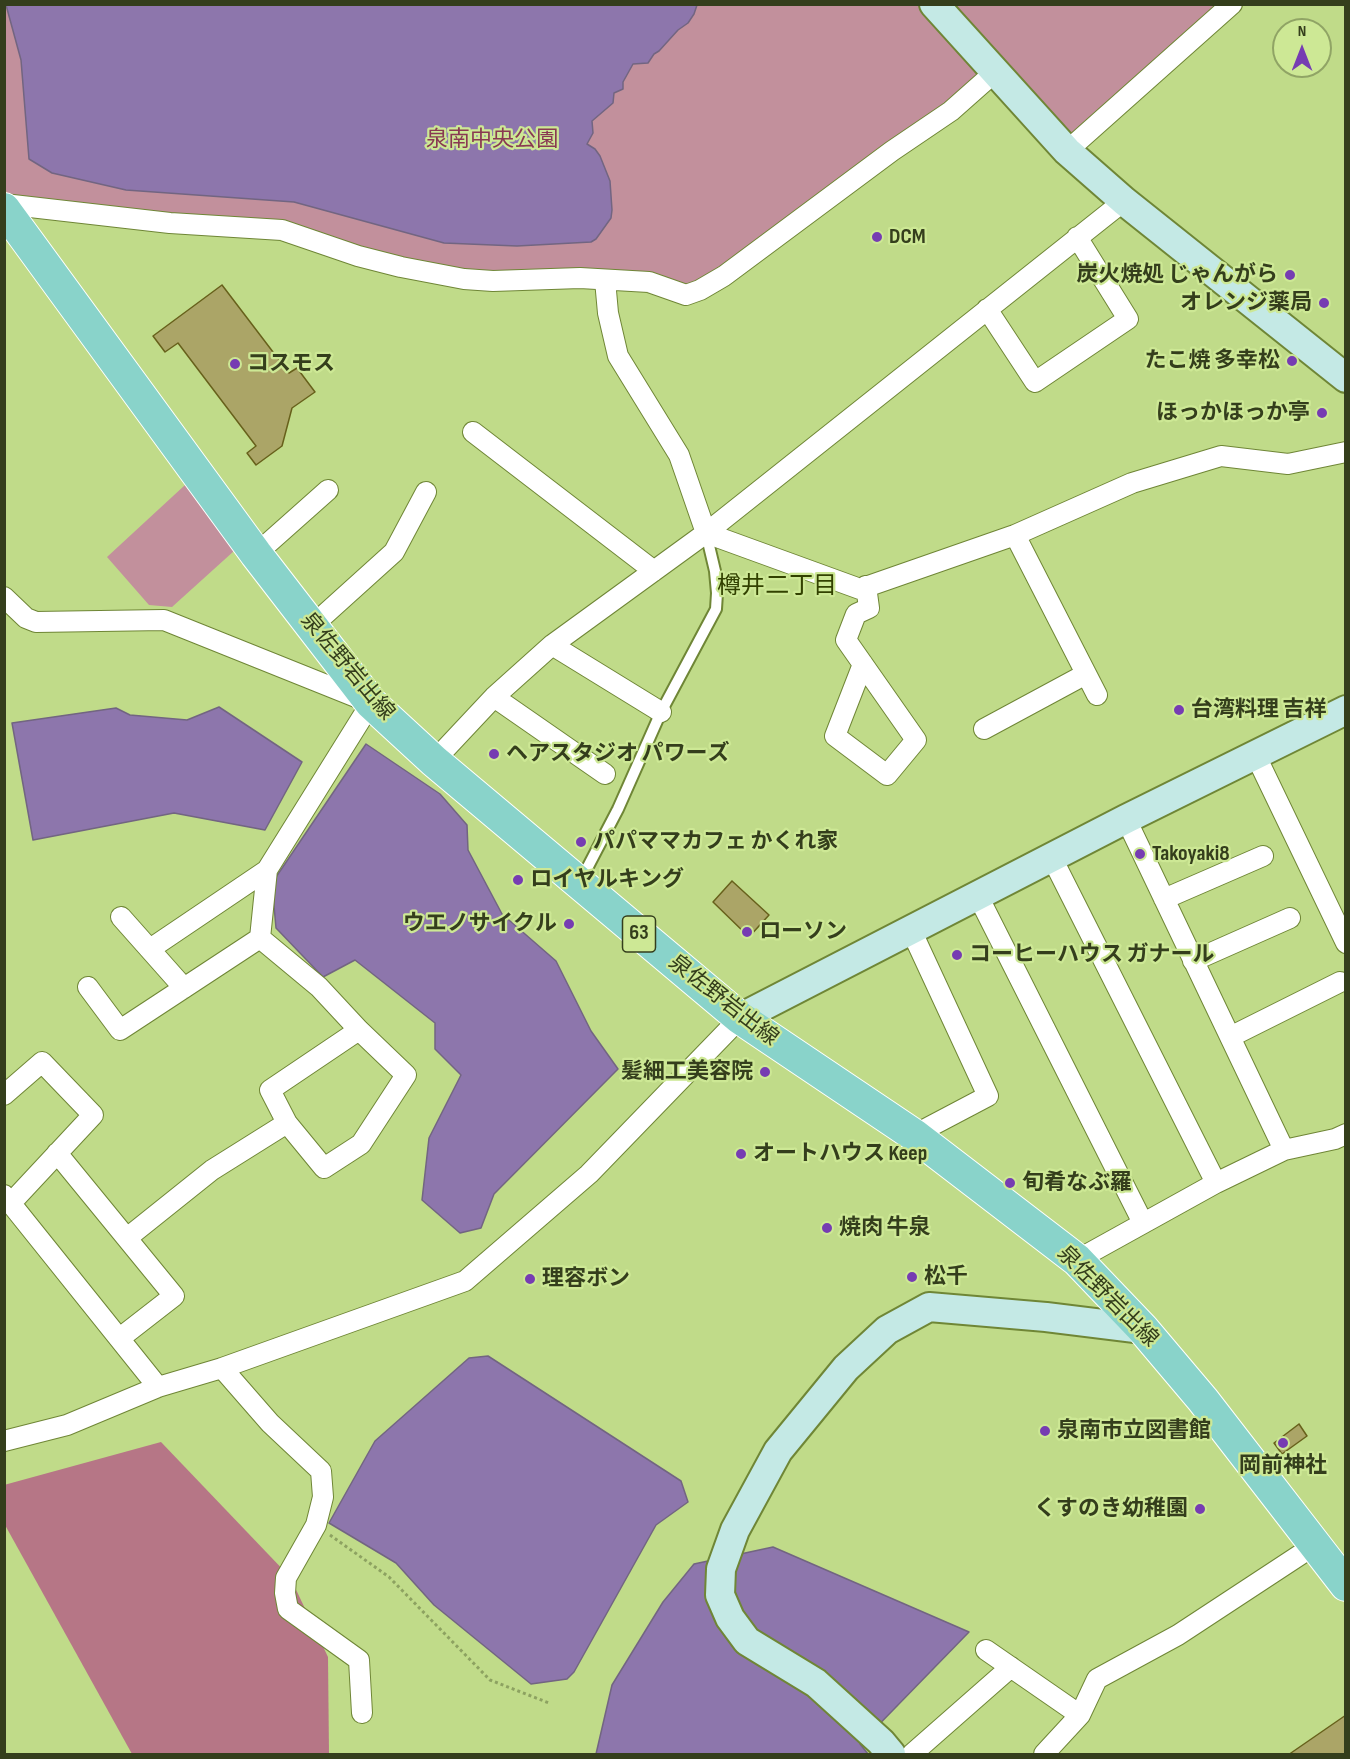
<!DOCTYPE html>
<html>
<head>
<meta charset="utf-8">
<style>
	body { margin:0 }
	#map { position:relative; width:1350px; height:1759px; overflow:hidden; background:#c0db89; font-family:"Sofia Sans Condensed",sans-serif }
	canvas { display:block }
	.frame { position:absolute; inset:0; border:6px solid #343e1c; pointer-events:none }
	.north { position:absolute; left:1272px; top:18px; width:60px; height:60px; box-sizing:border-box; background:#cde895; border:2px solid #90a465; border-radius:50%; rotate:0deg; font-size:16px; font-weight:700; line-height:24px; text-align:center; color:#343e1c }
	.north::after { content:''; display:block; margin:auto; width:21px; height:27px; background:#763cb2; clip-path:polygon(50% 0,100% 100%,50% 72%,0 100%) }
</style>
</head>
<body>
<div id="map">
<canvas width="1350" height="1759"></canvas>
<div class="frame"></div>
<div class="north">N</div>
</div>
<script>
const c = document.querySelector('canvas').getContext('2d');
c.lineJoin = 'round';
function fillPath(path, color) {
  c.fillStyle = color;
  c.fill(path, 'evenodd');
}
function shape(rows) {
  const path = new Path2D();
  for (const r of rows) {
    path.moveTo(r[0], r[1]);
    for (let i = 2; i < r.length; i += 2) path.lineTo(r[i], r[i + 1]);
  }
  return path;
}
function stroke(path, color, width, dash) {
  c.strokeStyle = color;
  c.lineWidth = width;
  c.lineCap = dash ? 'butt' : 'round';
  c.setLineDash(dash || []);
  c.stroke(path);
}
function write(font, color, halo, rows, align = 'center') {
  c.font = font + ' "Sofia Sans Condensed","Noto Sans JP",sans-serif';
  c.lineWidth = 4.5;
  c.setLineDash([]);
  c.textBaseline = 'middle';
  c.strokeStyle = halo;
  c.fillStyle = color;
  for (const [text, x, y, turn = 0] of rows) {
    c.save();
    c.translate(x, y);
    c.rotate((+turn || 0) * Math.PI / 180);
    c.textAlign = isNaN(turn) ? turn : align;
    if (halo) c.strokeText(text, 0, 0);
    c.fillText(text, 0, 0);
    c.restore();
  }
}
const green = shape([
	[5,5,1215,5,1071,139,979,75,960,89,944,105,701,282,686,287,484,277,339,246,8,196,5,188],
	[185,485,234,551,172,607,149,605,107,557]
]);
const forest = shape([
	[161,1442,290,1577,328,1657,329,1754,132,1754,5,1525,4,1485]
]);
const water = shape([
	[6,5,6,4,697,5,694,14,688,23,678,30,659,51,654,54,648,63,633,64,623,82,623,89,614,93,613,103,592,121,593,133,587,144,595,149,600,156,610,181,612,210,611,218,596,239,591,242,517,246,444,243,294,202,126,190,52,173,29,159,21,60,6,5],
	[219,707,302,762,265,830,174,813,33,840,12,723,116,708,130,715,187,720,219,707],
	[366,744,440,794,467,825,468,850,502,914,556,961,591,1031,618,1069,494,1194,481,1228,460,1233,422,1200,429,1138,461,1075,435,1049,435,1023,355,960,323,977,276,928,272,883,366,744],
	[488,1356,681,1481,688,1502,656,1525,574,1672,567,1679,531,1684,434,1605,396,1563,329,1523,375,1441,469,1358,488,1356],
	[773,1547,969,1632,860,1744,868,1754,596,1754,612,1685,663,1602,694,1564,773,1547]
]);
const building = shape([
	[222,285,289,373,297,368,315,392,292,408,282,446,256,465,247,453,256,446,178,343,165,352,153,336,222,285],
	[732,881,769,915,749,937,713,902,732,881],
	[1299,1424,1307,1436,1282,1454,1274,1443,1299,1424],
	[1346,1715,1346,1755,1288,1755,1346,1715]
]);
const path = shape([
	[330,1535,389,1577,490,1680,549,1703]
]);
const lane = shape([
	[581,880,618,809,661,712,716,609,717,593,715,571,706,533]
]);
const street = shape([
	[1067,151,1232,4],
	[4,204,170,223,282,230,358,256,401,267,464,279,493,281,580,278,649,282,686,295,700,290,724,276,892,151,951,111,995,72],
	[605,280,608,313,618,356,679,455,706,533,860,589,1015,535,1132,483,1221,456,1288,464,1346,452],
	[987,309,1035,382,1128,319,1077,237],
	[473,432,654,571],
	[1015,535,1097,695],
	[256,554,328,490],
	[4,597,26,618,36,622,164,620,371,703,267,870,260,938,319,987,359,1030,406,1075,361,1144,324,1168,287,1123,270,1090,359,1030],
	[312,626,394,552,426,492],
	[552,645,661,712],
	[863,664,835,736,887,775,916,740,846,640,856,614,869,608,866,586],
	[494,697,605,774],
	[984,729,1086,674],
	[1256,756,1346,943],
	[434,761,494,697,552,645,706,533,1124,201],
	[1126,819,1284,1150],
	[1052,858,1216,1183],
	[978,896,1143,1223],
	[1164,899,1263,856],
	[121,917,184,988],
	[911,930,988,1096,914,1135],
	[150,949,267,870],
	[1193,961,1290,918],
	[88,987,120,1030,260,938],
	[1230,1037,1340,982],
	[4,1095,42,1062,93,1115,11,1203],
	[57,1153,174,1296,120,1338],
	[4,1195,158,1387],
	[127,1238,212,1170,287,1123],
	[1077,1260,1216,1183,1284,1150,1335,1139,1346,1134],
	[222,1368,270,1423,321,1471,323,1497,316,1525,286,1578,285,1593,288,1609,359,1660,362,1713],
	[4,1441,67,1425,158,1387,222,1368,465,1281,589,1174,740,1018],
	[986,1650,1080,1715],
	[912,1754,1011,1667],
	[1044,1754,1080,1715,1097,1679,1178,1635,1315,1545]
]);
const secondary = shape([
	[934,4,1067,151,1124,201,1346,378],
	[740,1018,1126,819,1346,710],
	[891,1754,881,1742,816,1683,747,1641,730,1618,720,1595,721,1569,735,1530,778,1451,846,1368,887,1330,929,1307,1046,1317,1143,1329]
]);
const primary = shape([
	[4,209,256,554,371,703,434,761,740,1018,914,1135,1077,1260,1143,1329,1203,1400,1346,1585]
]);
const markers = [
	[877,237,6,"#763cb2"],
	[1290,275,6,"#763cb2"],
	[1324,303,6,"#763cb2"],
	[1292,361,6,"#763cb2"],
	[235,364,6,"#763cb2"],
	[1322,413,6,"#763cb2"],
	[1179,710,6,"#763cb2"],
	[494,754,6,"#763cb2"],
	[581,842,6,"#763cb2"],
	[1140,854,6,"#763cb2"],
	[518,880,6,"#763cb2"],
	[569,924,6,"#763cb2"],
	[747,932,6,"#763cb2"],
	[957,955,6,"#763cb2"],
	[765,1072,6,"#763cb2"],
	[741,1154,6,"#763cb2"],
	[1010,1183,6,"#763cb2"],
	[827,1228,6,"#763cb2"],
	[912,1277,6,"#763cb2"],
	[530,1279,6,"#763cb2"],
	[1045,1431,6,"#763cb2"],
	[1283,1443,6,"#763cb2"],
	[1200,1509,6,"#763cb2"]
];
const shields = [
	[639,934,33]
];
const shieldNames = [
	["63",639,934]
];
const parkNames = [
	["泉南中央公園",492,140]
];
const poiNames = [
	["DCM",889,237],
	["炭火焼処 じゃんがら",1278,275,"right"],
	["オレンジ薬局",1312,303,"right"],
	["たこ焼 多幸松",1280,361,"right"],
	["コスモス",247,364],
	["ほっかほっか亭",1310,413,"right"],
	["台湾料理 吉祥",1191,710],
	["ヘアスタジオ パワーズ",506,754],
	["パパママカフェ かくれ家",593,842],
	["Takoyaki8",1152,854],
	["ロイヤルキング",530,880],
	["ウエノサイクル",557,924,"right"],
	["ローソン",759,932],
	["コーヒーハウス ガナール",969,955],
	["髪細工美容院",753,1072,"right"],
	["オートハウス Keep",753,1154],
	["旬肴なぶ羅",1022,1183],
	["焼肉 牛泉",839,1228],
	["松千",924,1277],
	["理容ボン",542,1279],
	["泉南市立図書館",1057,1431],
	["岡前神社",1283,1466,"center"],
	["くすのき幼稚園",1188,1509,"right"]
];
const streetNames = [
	["泉佐野岩出線",347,667,50],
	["泉佐野岩出線",723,1001,38],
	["泉佐野岩出線",1107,1297,45]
];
const neighbourhoodNames = [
	["樽井二丁目",777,587]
];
fillPath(green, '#c2909c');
fillPath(forest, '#b67686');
fillPath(water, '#8d76ac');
stroke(water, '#726581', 1.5);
fillPath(building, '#aba567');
stroke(building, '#67601b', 1.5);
stroke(lane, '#6f8636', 14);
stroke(street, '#6f8636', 22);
stroke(secondary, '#6f8636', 32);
stroke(primary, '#fff', 34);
stroke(path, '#8da261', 3, [3, 3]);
stroke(lane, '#fff', 10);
stroke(street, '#fff', 20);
stroke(secondary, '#c4e9e5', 28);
stroke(primary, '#89d3ca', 32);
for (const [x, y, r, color] of markers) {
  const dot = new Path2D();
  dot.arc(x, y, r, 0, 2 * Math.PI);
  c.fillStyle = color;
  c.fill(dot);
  stroke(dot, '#cde895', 2);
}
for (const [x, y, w] of shields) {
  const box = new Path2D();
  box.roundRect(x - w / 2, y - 18, w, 36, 4.5);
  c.fillStyle = '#cde895';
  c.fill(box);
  stroke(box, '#343e1c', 1.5);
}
write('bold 21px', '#343e1c', null, shieldNames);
write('22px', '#893952', '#cde895', parkNames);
write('bold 22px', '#343e1c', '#cde895', poiNames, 'left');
write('22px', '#343e1c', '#cde895', streetNames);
write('24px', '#324100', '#cde895', neighbourhoodNames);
</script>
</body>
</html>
